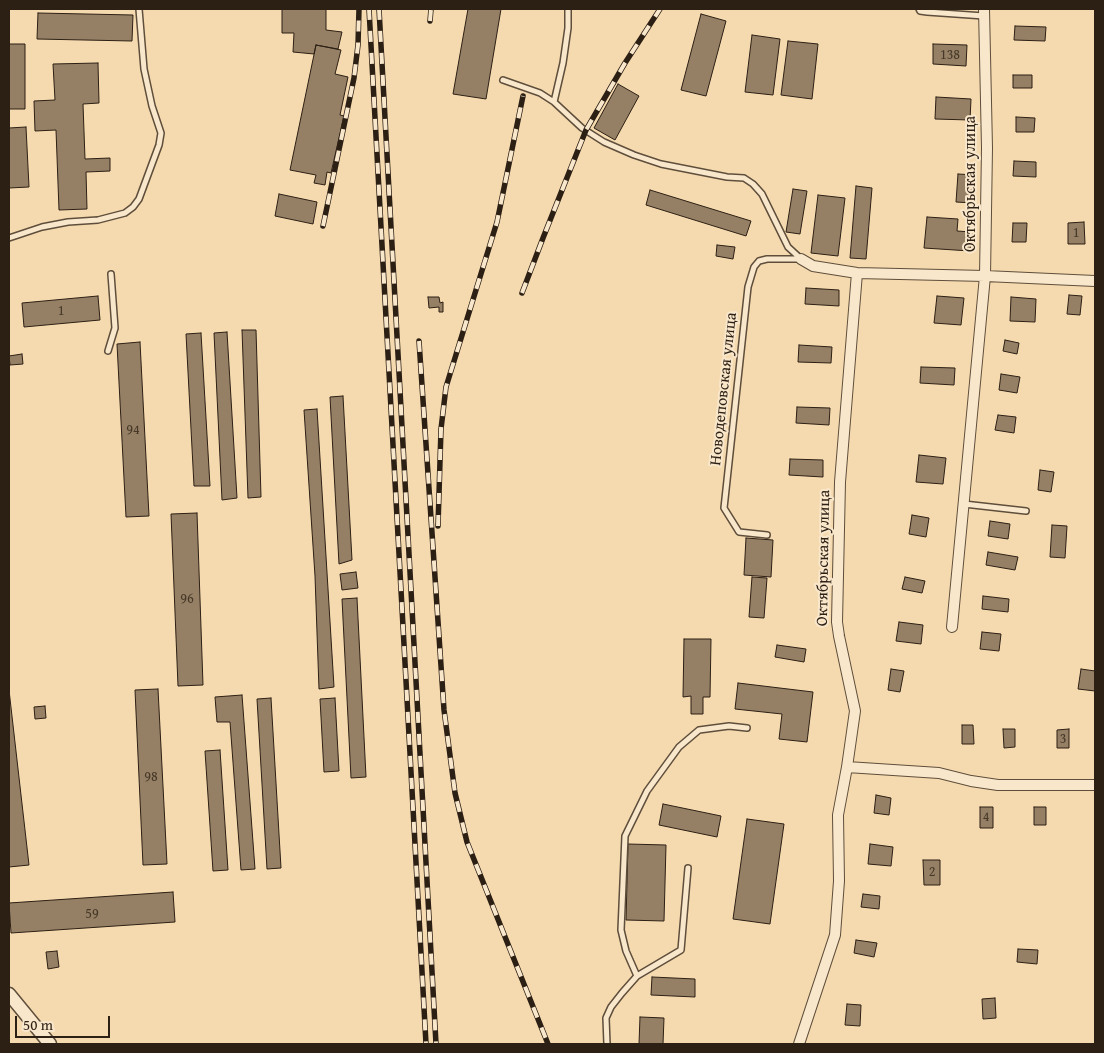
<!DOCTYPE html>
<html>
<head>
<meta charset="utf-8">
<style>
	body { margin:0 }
	#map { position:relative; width:1104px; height:1053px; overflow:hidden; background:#f6daaf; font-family:"Gentium Book Plus",serif }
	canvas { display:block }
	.frame { position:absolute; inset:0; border:10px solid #2c1f14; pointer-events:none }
	.scale { position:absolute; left:15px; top:1016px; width:95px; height:22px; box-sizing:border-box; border:2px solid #2c1f14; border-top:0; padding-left:6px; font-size:15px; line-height:18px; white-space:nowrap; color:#2c1f14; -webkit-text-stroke:4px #f9e7cb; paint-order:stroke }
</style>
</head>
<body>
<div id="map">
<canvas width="1104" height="1053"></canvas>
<div class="frame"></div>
<div class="scale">50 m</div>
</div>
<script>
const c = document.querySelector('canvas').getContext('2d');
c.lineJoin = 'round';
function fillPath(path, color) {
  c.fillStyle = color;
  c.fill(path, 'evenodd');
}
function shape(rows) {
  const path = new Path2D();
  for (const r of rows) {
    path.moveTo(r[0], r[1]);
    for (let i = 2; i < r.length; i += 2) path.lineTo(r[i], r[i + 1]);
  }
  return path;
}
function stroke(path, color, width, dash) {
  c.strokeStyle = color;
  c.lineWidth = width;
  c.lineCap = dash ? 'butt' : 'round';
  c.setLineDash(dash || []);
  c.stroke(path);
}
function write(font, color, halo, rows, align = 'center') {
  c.font = font + ' "Gentium Book Plus",serif';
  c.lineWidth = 4;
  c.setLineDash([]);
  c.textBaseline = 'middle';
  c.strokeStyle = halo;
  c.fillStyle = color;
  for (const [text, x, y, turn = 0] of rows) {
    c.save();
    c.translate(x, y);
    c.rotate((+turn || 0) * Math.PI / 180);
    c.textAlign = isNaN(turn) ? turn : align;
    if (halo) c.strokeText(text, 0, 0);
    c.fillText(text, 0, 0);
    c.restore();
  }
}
const building = shape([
	[282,9,326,9,326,30,342,32,338,49,316,45,314,54,293,52,294,33,282,33,282,9],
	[468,9,501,9,486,99,453,94,468,9],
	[38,13,133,15,132,41,37,39,38,13],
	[701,14,726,21,706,96,681,90,701,14],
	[1015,26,1046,27,1045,41,1014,40,1015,26],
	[752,35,780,39,773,95,745,92,752,35],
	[788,41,818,44,812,99,781,95,788,41],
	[9,44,25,44,25,109,9,109,9,44],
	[933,44,967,45,966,66,933,64,933,44],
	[316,45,341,50,335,74,348,77,340,115,344,116,331,173,327,172,325,185,314,183,316,175,290,170,316,45],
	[98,63,99,103,83,104,85,159,110,158,110,171,86,172,87,209,59,210,56,130,35,131,34,101,55,100,53,64,98,63],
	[1013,75,1032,75,1032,88,1013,88,1013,75],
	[618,84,639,96,615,140,594,128,618,84],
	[936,97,971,99,970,120,935,119,936,97],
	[1016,117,1035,118,1034,132,1016,132,1016,117],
	[26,127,29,187,9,188,9,128,26,127],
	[1014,161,1036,162,1036,177,1013,176,1014,161],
	[958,174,975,175,973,203,956,202,958,174],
	[856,186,872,188,866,259,850,258,856,186],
	[793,189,807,191,800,234,786,232,793,189],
	[650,190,751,221,746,236,646,205,650,190],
	[279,194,317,202,313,224,275,216,279,194],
	[818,195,845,198,838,256,811,253,818,195],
	[927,217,958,219,957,231,972,232,970,251,924,248,927,217],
	[1084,222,1085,244,1068,244,1068,223,1084,222],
	[1013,223,1027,223,1026,242,1012,242,1013,223],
	[717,245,735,247,733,259,716,256,717,245],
	[806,288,839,290,839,306,805,304,806,288],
	[1069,295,1082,296,1080,315,1067,314,1069,295],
	[98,296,100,320,24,327,22,303,98,296],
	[937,296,964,298,961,325,934,323,937,296],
	[428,297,439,297,440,303,443,302,443,312,439,312,439,307,429,308,428,297],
	[1011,297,1036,299,1035,322,1010,321,1011,297],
	[242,330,256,330,261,497,248,498,242,330],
	[227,332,237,498,222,500,214,333,227,332],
	[201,333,210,486,194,486,186,334,201,333],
	[1005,340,1019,343,1017,354,1003,351,1005,340],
	[140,342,149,516,126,517,117,344,140,342],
	[799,345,832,347,831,363,798,362,799,345],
	[22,354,23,364,10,365,9,356,22,354],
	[921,367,955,368,954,385,920,383,921,367],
	[1001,374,1020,377,1017,393,999,390,1001,374],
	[343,396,352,560,339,564,330,397,343,396],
	[797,407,830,408,829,425,796,423,797,407],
	[317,409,334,687,319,689,315,576,304,410,317,409],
	[998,415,1016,417,1014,433,995,430,998,415],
	[919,455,946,458,943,484,916,482,919,455],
	[790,459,823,460,823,477,789,475,790,459],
	[1040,470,1054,472,1051,492,1038,490,1040,470],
	[197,513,203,685,178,686,171,514,197,513],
	[912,515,929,518,926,537,909,534,912,515],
	[990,521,1010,524,1008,539,988,536,990,521],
	[1052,525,1067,526,1065,558,1050,557,1052,525],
	[746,538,773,540,771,577,744,575,746,538],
	[988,552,1018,557,1015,570,986,565,988,552],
	[356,572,358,588,342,590,340,574,356,572],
	[752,577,767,578,764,618,749,617,752,577],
	[905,577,925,581,922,593,902,589,905,577],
	[983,596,1009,599,1008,612,982,609,983,596],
	[357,598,366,777,351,778,342,599,357,598],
	[899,622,923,625,921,644,896,641,899,622],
	[982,632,1001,634,999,651,980,649,982,632],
	[684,639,711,639,710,697,703,697,703,714,691,714,691,696,683,697,684,639],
	[777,645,806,649,804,662,775,657,777,645],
	[891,669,904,671,900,692,888,690,891,669],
	[1081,669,1095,671,1095,691,1078,689,1081,669],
	[738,683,813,692,807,742,779,739,782,714,735,709,738,683],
	[158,689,167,864,143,865,135,690,158,689],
	[9,690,29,865,9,867,9,690],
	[242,695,255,869,241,870,230,722,217,722,215,697,242,695],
	[271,698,281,868,267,869,257,699,271,698],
	[335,698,339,771,324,772,320,699,335,698],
	[45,706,46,718,35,719,34,707,45,706],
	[962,725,973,725,974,744,962,744,962,725],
	[1003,729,1015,729,1015,747,1004,748,1003,729],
	[1069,729,1069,748,1057,748,1057,730,1069,729],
	[220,750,228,870,213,871,205,751,220,750],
	[876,795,891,798,889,815,874,813,876,795],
	[663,804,721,816,717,837,659,825,663,804],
	[980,807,993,807,993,828,980,828,980,807],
	[1034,807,1046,807,1046,825,1034,825,1034,807],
	[747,819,784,824,770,924,733,919,747,819],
	[628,844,666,845,664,921,626,920,628,844],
	[870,844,893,847,891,866,868,864,870,844],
	[923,860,940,860,940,885,924,885,923,860],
	[173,892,175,922,11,933,9,903,173,892],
	[863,894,880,896,879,909,861,907,863,894],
	[856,940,877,943,874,957,854,953,856,940],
	[1018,949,1038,950,1037,964,1017,962,1018,949],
	[57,951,59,967,48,969,46,952,57,951],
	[652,977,695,979,695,997,651,995,652,977],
	[995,998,996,1018,983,1019,982,999,995,998],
	[847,1004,861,1005,860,1026,845,1025,847,1004],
	[640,1017,664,1018,663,1044,639,1044,640,1017]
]);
const service = shape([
	[568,9,568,28,563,63,554,102,582,128,604,142,634,155,661,164,727,177,744,178,753,184,762,194,788,247,801,259],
	[919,9,920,11,927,12,984,16],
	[503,80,540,93,554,102],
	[9,238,42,227,68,222,98,220,125,213,133,207,139,199,159,145,161,133,152,106,144,69,139,9],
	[108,351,115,328,111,274],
	[964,504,1026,511],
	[767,535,739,532,724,508,748,287,754,267,759,261,767,259,801,259],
	[637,976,626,951,621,930,625,836,647,791,679,747,699,730,729,726,747,728],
	[607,1044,606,1018,611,1007,622,993,637,976,681,950,688,868]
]);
const minor = shape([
	[801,259,813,266,857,273,985,276,1095,281],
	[952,627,985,276,987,148,984,9],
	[847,767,939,773,971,781,998,785,1095,785],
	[799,1044,835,935,839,881,838,815,847,767,855,711,839,636,837,622,840,482,857,273]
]);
const tertiary = shape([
	[9,994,50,1044]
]);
const rail = shape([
	[369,9,426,1044],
	[379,9,436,1044],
	[430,21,431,9],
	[323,226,354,78,358,45,359,9],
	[522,293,543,238,586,130,625,63,660,9],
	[419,341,444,710,455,793,467,842,548,1044],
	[438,526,441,429,446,387,497,222,523,96]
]);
const numberNames = [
	["138",950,55],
	["1",1076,233],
	["1",61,311],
	["94",133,430],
	["96",187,599],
	["3",1063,739],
	["98",151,777],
	["4",986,817],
	["2",932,872],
	["59",92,914]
];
const streetNames = [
	["Октябрьская улица",971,184,-90],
	["Новодеповская улица",724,389,-84],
	["Октябрьская улица",824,558,-89]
];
fillPath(building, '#958065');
stroke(building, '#2c1f14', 1);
stroke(service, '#5e4e3b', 8);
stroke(minor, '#5e4e3b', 12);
stroke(tertiary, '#5e4e3b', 15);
stroke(service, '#f9e7cb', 5);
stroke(minor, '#f9e7cb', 10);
stroke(tertiary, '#f9e7cb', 12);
stroke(rail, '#2c1f14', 5.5);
stroke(rail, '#f9e7cb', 4, [11]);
write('14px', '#463728', null, numberNames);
write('16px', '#2c1f14', '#f9e7cb', streetNames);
</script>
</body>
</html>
